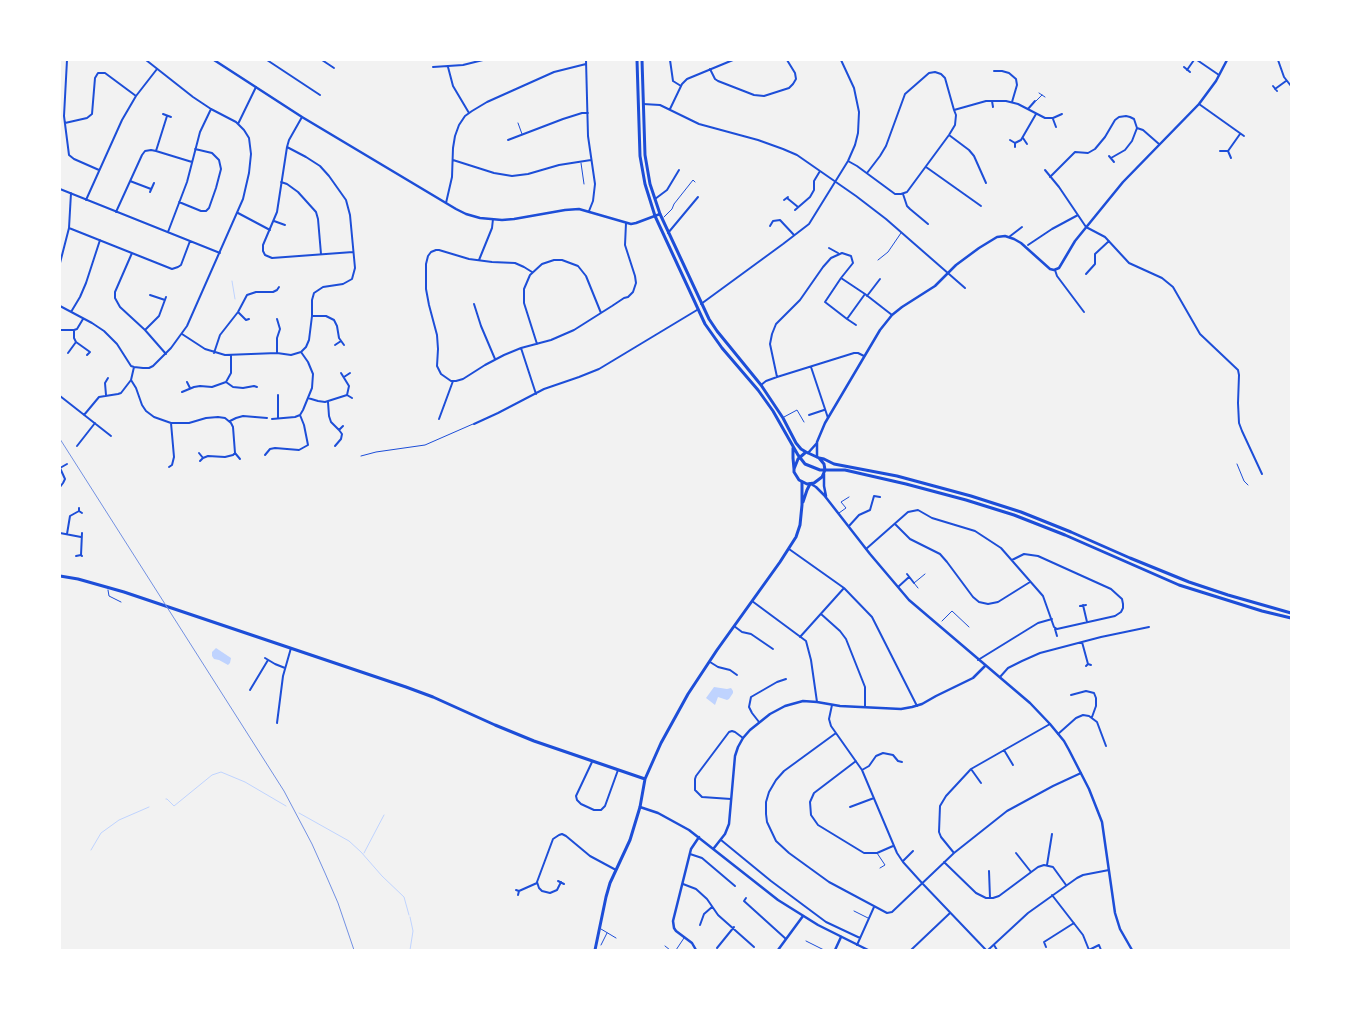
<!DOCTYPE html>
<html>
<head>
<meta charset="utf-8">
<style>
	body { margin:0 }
	#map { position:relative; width:1351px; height:1010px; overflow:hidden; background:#f2f2f2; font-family:"Open Sans",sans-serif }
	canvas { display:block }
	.frame { position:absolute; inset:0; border:61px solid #fff; pointer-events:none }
</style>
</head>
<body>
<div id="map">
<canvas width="1351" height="1010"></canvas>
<div class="frame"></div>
</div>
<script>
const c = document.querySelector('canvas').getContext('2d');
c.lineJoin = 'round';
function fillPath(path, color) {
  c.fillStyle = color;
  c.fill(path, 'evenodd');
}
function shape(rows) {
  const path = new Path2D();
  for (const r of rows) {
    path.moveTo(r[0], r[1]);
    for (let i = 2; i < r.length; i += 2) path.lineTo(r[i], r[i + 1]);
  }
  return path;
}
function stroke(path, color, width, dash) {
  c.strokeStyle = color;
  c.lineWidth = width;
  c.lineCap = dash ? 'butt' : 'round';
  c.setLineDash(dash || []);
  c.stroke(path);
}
const water = shape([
	[216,648,231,658,230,663,228,665,219,660,214,659,212,656,212,652],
	[714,687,727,689,731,688,733,691,733,693,729,699,727,700,718,697,715,705,706,698]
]);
const stream = shape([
	[232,281,235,299],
	[166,799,167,799,174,806,212,775,221,772,245,782,286,806],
	[299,813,349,841,361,852,382,876,404,897,409,915],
	[91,850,101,833,119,820,149,807],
	[364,853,384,815],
	[410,917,413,931,410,950]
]);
const service = shape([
	[1039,93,1045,97],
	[1036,101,1042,95],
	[518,123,522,134],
	[581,163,584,184],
	[664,217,672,209,674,204,693,180,695,182],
	[878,260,888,252,901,233],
	[784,417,797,410,804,422],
	[361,456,376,452,425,445,473,424],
	[1237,464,1244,481,1248,485],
	[839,513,846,508,841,502,849,497],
	[918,588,914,583,925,574],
	[108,590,109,596,121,602],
	[942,621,952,611,969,627],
	[877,853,885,865,880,868],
	[854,911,868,918],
	[601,929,616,938],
	[806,941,824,950],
	[601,945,607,933],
	[665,946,670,950],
	[676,950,684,938]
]);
const minor = shape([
	[67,60,64,116,69,155,74,159,99,170],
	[267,60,320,95],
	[322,60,334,68],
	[586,60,588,136,595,184,593,201,589,211],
	[670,60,673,81,681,86],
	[1197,60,1219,75],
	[1278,60,1284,77,1291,86],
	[433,67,463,65,483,60],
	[448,67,453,86,469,113],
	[1184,67,1190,72],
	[710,69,715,79,718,81,754,95,764,96,789,88,793,84,796,79,795,73,787,60],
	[1187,70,1194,60],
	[994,71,1002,71,1009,73,1016,79,1017,85,1012,102],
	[1273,86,1277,91],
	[1275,89,1286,81],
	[992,101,993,107],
	[643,104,660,105,699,124,758,140,783,149,797,155,856,196,886,219,965,288],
	[1199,104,1244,136],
	[670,109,682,84,687,79,733,60],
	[1028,109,1035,101],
	[954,110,986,101,1006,101,1018,104,1045,118,1053,118,1062,114],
	[163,114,171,117],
	[302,117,289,140,287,147,277,212,263,245,263,251,265,255,272,258,353,252],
	[1053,119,1056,127],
	[65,123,87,118,92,114,95,78,98,73,105,73,136,96],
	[238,124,256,87],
	[1137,128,1143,130,1159,144],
	[949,135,969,150,974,156,986,183],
	[1023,138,1027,144],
	[508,140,563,119,582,113,588,113],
	[1010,140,1015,143,1015,147],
	[1015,143,1021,140,1036,114],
	[156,151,167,116],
	[1220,151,1228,151],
	[1228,151,1240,134],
	[1228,151,1231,158],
	[1109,156,1114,162],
	[453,160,494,173,512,176,528,174,559,165,591,160],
	[848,161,857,166,895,194,901,194,907,192,949,135,955,125,956,115,954,110,945,78,941,74,935,72,929,73,905,94,886,146,880,156,867,173],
	[926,167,981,206],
	[1045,170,1059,187,1086,227,1105,237,1129,263,1162,278,1173,287,1200,334,1238,370,1239,375,1238,403,1239,423,1242,431,1262,474],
	[1050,177,1075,152,1088,153,1095,149,1105,137,1115,120,1119,117,1126,116,1130,117,1134,119,1137,128,1132,141,1125,150,1111,158],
	[130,181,151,189],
	[281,182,287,184,298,192,316,212,318,219,321,254],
	[60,189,220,253],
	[150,192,154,183],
	[903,194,907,206,910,209,928,224],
	[787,198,798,207],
	[655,199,667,190,679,170],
	[86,200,122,120,136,96,157,69],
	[784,200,788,197],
	[179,202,201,211,206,211,209,208,216,188,221,169,219,160,212,153,195,149],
	[446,203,452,177,453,148,455,136,459,125,465,116,472,111,487,102,554,72,586,64],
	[795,210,810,197,814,190,814,181,820,171],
	[116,212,142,155,145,151,151,150,156,151,192,162],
	[238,213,270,230],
	[274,221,285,225],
	[770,226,773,221,780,220,794,235],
	[69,228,172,269,178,267,181,265,190,241],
	[168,232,187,182,200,132,211,109],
	[668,233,698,197],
	[1009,237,1022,227],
	[1028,245,1052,229,1078,215],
	[829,248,838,253],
	[132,253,115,292,115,298,120,307,145,330,166,354],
	[479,260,492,228,493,219],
	[60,263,69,228,71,193],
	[1055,270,1057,276,1084,312],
	[532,272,524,267,515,263,492,262,469,259,439,250,436,250,431,252,428,256,426,264,426,289,429,305,437,335,438,349,437,366,441,374,451,381,456,381,463,379,485,365,504,355,521,348,551,340,574,330,612,306,624,298,628,297,633,292,636,283,635,276,625,245,626,223],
	[1086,274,1095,264,1095,254,1109,241],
	[865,294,892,315],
	[150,295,165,300],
	[867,296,880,279],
	[474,304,481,326,495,359],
	[701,304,783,244,809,224,848,161,855,145,858,133,859,112,854,88,841,60],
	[60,306,92,323,104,331,117,344,131,366,134,367,143,368,149,368,153,366,171,348,187,326,243,199,249,173,251,154,249,138,244,130,236,122,211,109,193,97,146,60],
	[71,312,80,297,86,283,100,240],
	[238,312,246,320,249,319],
	[312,316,326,316,334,320,337,326,339,338,344,345],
	[277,319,280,329,277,338,277,353],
	[847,319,856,325],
	[60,330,74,330,77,329,83,319],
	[74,330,74,338,76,342,90,352,87,355],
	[145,330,159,316,166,297],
	[182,334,205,349,225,355,277,353,291,355,301,352,306,347,309,340,312,316,312,300,314,293,323,287,343,284,352,279,355,268,350,215,346,200,329,176,320,166,306,157,287,147],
	[537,344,524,303,524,289,530,275,542,264,554,260,562,260,578,266,586,276,601,313],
	[335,345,341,341],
	[521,348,536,394],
	[68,353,76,342],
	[214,353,220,335,238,312,247,295,256,292,273,292,277,290,279,287],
	[134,367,131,380,136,388,142,405,146,411,154,417,171,423,189,423,206,418,218,417,225,418,231,423,233,427,235,453,233,455,225,457,208,456,203,458,200,461],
	[811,367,828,418],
	[344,377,350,373],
	[777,377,770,344,772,334,776,324,800,300,823,267,831,258,842,253,851,256,853,263,841,278,825,302,847,319,865,294,841,278],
	[187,382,190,388],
	[226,382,233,387,243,388,254,386,257,387],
	[761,385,766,381,777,377,854,353,858,353,864,356],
	[182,392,194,387,200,386,212,387,226,382,231,373,231,355],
	[106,395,105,383,108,378],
	[347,395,352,398],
	[60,396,111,436],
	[308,398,318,401,325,402,347,395,349,386,341,373],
	[328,402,329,416,331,422,339,430,342,434,341,439,335,446],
	[84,415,99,397,118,394,121,393,131,380],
	[809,415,824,410],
	[278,418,278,395],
	[272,419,295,417,300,415,303,410,312,388,313,374,308,362,301,352],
	[439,419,453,381],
	[230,421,236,418,243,416,267,418],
	[474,424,498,413,544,389,579,377,599,369,697,310],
	[339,430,343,426],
	[77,446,95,423],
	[199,453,203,458],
	[235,453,240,459],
	[265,455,270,449,275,448,299,450,308,445,304,425,300,415],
	[169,467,172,465,174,457,171,423],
	[60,468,67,464],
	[60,487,63,483,65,479,60,468],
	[79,508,79,511,82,513],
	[895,524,910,539,940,554,947,562,973,597,979,602,988,604,998,602,1030,582],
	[849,526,859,515,870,510,874,496,880,497],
	[60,533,81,537],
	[67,534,70,516,79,511],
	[789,549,844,588,872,617,917,706],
	[866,549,908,512,918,510,932,518,975,531,1001,548,1043,596,1054,627,1057,629,1115,616,1121,612,1123,608,1123,604,1122,599,1111,589,1038,556,1024,554,1012,560],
	[81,555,82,533],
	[76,556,81,555,82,556],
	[907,574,914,583],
	[898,587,909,577],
	[752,601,806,641,811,660,817,702],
	[1083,605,1087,622],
	[1080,606,1086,605],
	[821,614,840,631,846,639,865,687,865,707],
	[734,626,742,632,751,634,773,649],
	[1055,629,1057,636],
	[800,637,844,588],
	[1082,642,1088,664],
	[265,658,275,664,285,668],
	[978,660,1038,623,1052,619],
	[710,662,718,667,730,670,737,675],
	[1086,666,1088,664,1091,665],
	[1000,677,1008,668,1022,661,1040,653,1101,637,1149,627],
	[250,690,268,660],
	[1071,695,1086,691,1094,693,1096,698,1096,706,1092,717],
	[832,705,829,719,831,726,862,770,897,853,903,862,922,883,986,950],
	[759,722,752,713,749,707,751,697,777,682,786,679],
	[277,723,283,676,291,648],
	[836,733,784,771,776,780,769,792,766,802,766,814,767,822,776,841,789,853,829,882,887,913,892,912,954,853,1007,811,1053,786,1081,773],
	[1058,734,1076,718,1083,715,1089,716,1097,722,1106,746],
	[1004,750,1013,765],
	[856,761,814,793,810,802,811,815,818,825,864,853,877,853,893,846],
	[592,762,576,796,577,800,581,804,594,810,601,810,605,806,618,770],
	[971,769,981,783],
	[862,770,869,766,876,756,883,753,893,755,898,761,902,762],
	[731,799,702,797,695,790,695,779,696,776,729,732,732,731,735,732,743,738],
	[850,807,874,798],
	[721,840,771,881,826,922,860,938],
	[954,853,941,837,939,832,940,806,946,796,971,769,1050,724],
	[1016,853,1031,872],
	[690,854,702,858,735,886],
	[903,861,913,851],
	[944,862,976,893,986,898,993,898,999,896,1038,867,1044,865,1053,867,1066,885],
	[1047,865,1052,834],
	[989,871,990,898],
	[558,881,564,884],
	[561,882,557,890,550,893,542,891,539,888,537,882,553,839,559,835,562,834,566,836,590,856,616,870],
	[683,884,696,889,707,899,718,915,754,947],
	[516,890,519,891,518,895],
	[519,891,537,883],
	[1052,895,1083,935,1089,950],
	[746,898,744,901,786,939],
	[700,925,704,914,712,907],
	[857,945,874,907],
	[994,945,997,950],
	[1046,947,1044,942,1074,923],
	[717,948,734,927],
	[911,950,950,913],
	[988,950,1028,913,1077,878,1083,875,1109,870],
	[1089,950,1099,945,1101,950]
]);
const tertiary = shape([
	[214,60,302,117,456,209,466,214,480,218,502,220,514,219,565,210,579,209,631,224,636,223,660,214],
	[808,453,817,443],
	[817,457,817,442,825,423,880,330,892,315,902,307,935,286,956,265,979,248,997,237,1005,236,1014,239,1021,243,1050,269,1054,270,1059,268,1075,241,1123,182,1199,104,1216,81,1227,60],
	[714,848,725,834,729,824,735,756,738,747,743,738,750,730,770,714,785,706,803,701,817,702,840,706,901,709,912,707,922,704,936,696,973,678,985,666],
	[696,950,692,943,676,931,674,928,673,921,691,849,699,837],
	[778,950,803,916],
	[835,950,841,937]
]);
const secondary = shape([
	[824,474,824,486,826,496],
	[811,484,816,487,824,495,870,554,909,600,1030,703,1050,724,1064,741,1069,750,1089,789,1102,822,1115,913,1120,929,1132,950],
	[640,807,658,813,689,830,778,900,818,925,868,950]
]);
const primary = shape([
	[803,502,807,490,810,484],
	[60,576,78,579,124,592,406,687,433,697,495,725,534,741,645,779],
	[595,950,606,897,610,883,630,840,640,807,645,779,661,743,688,694,717,650,780,562,796,537,800,525,802,505,802,482]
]);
const trunk = shape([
	[637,60,640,156,645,184,655,216,705,324,722,348,758,390,773,411,798,455,805,464,820,470,845,470,906,484,966,500,1014,515,1065,535,1179,585,1262,611,1291,618],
	[642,60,645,155,650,184,660,214,709,319,717,331,761,385,783,418,796,443,801,449,806,452],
	[793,448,793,458,794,469,794,472,799,480,807,484,814,483,822,477,825,470,824,464,819,458,806,452,798,459,794,469],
	[819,458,824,459,834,464,897,476,971,496,1021,512,1071,532,1130,558,1189,582,1228,595,1291,613]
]);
const rail = shape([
	[60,439,284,791,312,844,325,873,338,903,354,950]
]);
fillPath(water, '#bfd3fe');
stroke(stream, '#bfd3fe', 1);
stroke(service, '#1d4ed8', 1);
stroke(minor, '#1d4ed8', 2);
stroke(tertiary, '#1d4ed8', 2.5);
stroke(secondary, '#1d4ed8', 2.5);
stroke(primary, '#1d4ed8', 3);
stroke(trunk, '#1d4ed8', 3);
stroke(rail, '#7290e2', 1);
</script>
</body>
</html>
